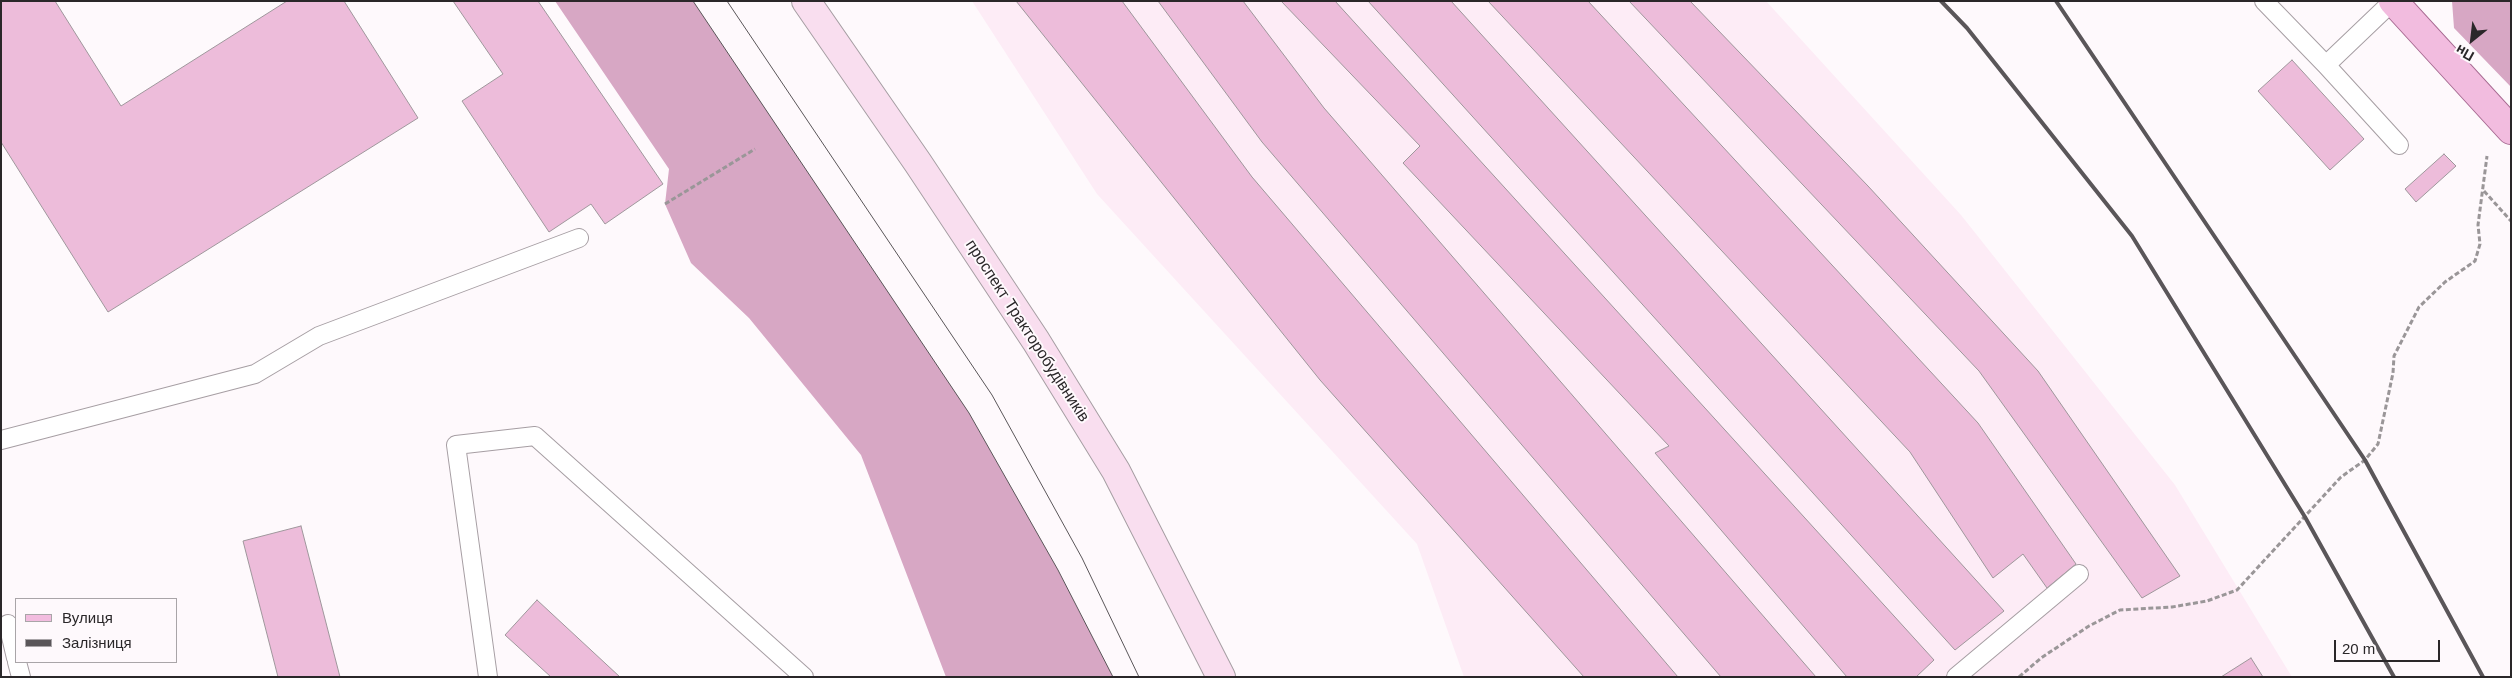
<!DOCTYPE html>
<html>
<head>
<meta charset="utf-8">
<style>
	body { margin:0 }
	#map { position:relative; width:2512px; height:678px; overflow:hidden; background:#fef9fc; font-family:Helvetica,sans-serif }
	canvas { display:block }
	.frame { position:absolute; inset:0; border:2px solid #2a2729; pointer-events:none }
	.legend { position:absolute; left:15px; top:598px; width:162px; height:65px; box-sizing:border-box; background:#fef9fc; border:1px solid #a9a5a8; margin:0; padding:6px 9px; list-style:none; font-size:15px; color:#2a2729 }
	.legend li { display:flex; align-items:center; gap:10px; height:25px }
	.legend b { width:25px; border:1px solid #a9a5a8 }
	.north { position:absolute; left:2447px; top:15px; width:50px; height:50px; -webkit-text-stroke:4px #fef9fc; paint-order:stroke; rotate:209deg; font-size:14px; font-weight:700; line-height:20px; text-align:center; color:#2a2729 }
	.north::after { content:''; display:block; margin:auto; width:18px; height:22px; background:#2a2729; clip-path:polygon(50% 0,100% 100%,50% 72%,0 100%) }
	.scale { position:absolute; left:2334px; top:640px; width:106px; height:22px; box-sizing:border-box; border:2px solid #2a2729; border-top:0; padding-left:6px; font-size:15px; line-height:18px; white-space:nowrap; color:#2a2729; -webkit-text-stroke:4px #fef9fc; paint-order:stroke }
</style>
</head>
<body>
<div id="map">
<canvas width="2512" height="678"></canvas>
<div class="frame"></div>
<ul class="legend">
<li><b style="height:6px;background:#f2bcdf"></b>Вулиця</li>
<li><b style="height:6px;background:#5a5659"></b>Залізниця</li>
</ul>
<div class="north">Пн</div>
<div class="scale">20 m</div>
</div>
<script>
const c = document.querySelector('canvas').getContext('2d');
c.lineJoin = 'round';
function fillPath(path, color) {
  c.fillStyle = color;
  c.fill(path, 'evenodd');
}
function shape(rows) {
  const path = new Path2D();
  for (const r of rows) {
    path.moveTo(r[0], r[1]);
    for (let i = 2; i < r.length; i += 2) path.lineTo(r[i], r[i + 1]);
  }
  return path;
}
function stroke(path, color, width, dash) {
  c.strokeStyle = color;
  c.lineWidth = width;
  c.lineCap = dash ? 'butt' : 'round';
  c.setLineDash(dash || []);
  c.stroke(path);
}
function write(font, color, halo, rows, align = 'center') {
  c.font = font + ' Helvetica,sans-serif';
  c.lineWidth = 4;
  c.setLineDash([]);
  c.textBaseline = 'middle';
  c.strokeStyle = halo;
  c.fillStyle = color;
  for (const [text, x, y, turn = 0] of rows) {
    c.save();
    c.translate(x, y);
    c.rotate((+turn || 0) * Math.PI / 180);
    c.textAlign = isNaN(turn) ? turn : align;
    if (halo) c.strokeText(text, 0, 0);
    c.fillText(text, 0, 0);
    c.restore();
  }
}
const built = shape([
	[972,1,1766,1,1961,215,2175,485,2292,677,1464,677,1417,544,1097,194]
]);
const forest = shape([
	[555,1,693,1,969,413,1058,570,1113,677,946,677,861,455,749,318,691,263,665,204,669,169],
	[2452,1,2511,1,2511,87,2454,28]
]);
const building = shape([
	[1,1,55,1,121,106,287,1,344,1,418,118,108,312,1,142,1,1],
	[453,1,538,1,663,184,605,224,591,204,549,232,462,101,503,74,453,1],
	[1016,1,1122,1,1252,177,1678,677,1584,677,1320,380,1016,1],
	[1158,1,1243,1,1324,108,1816,677,1721,677,1262,142,1158,1],
	[1281,1,1335,1,1934,660,1916,677,1847,677,1655,453,1669,446,1403,163,1420,146,1281,1],
	[1368,1,1451,1,2004,611,1955,650,1368,1],
	[1488,1,1588,1,1978,423,2076,564,2047,588,2023,554,1993,578,1910,452,1488,1],
	[1629,1,1690,1,1868,186,2038,371,2180,576,2142,598,1979,371,1629,1],
	[2292,60,2364,139,2330,170,2258,91,2292,60],
	[2444,154,2456,166,2416,202,2405,189,2444,154],
	[301,526,340,677,278,677,243,541,301,526],
	[537,600,620,677,551,677,505,635,537,600],
	[2251,658,2263,677,2221,677,2251,658]
]);
const path = shape([
	[2484,191,2511,221],
	[665,204,755,149],
	[2019,677,2041,658,2089,626,2120,610,2172,607,2207,601,2237,590,2341,477,2365,460,2378,444,2393,373,2394,356,2419,307,2445,282,2475,261,2480,244,2478,225,2487,156]
]);
const service = shape([
	[2264,1,2326,65],
	[2393,1,2326,65,2399,145],
	[1,440,255,374,319,336,579,238],
	[8,624,16,658],
	[17,662,21,677],
	[488,677,456,445,535,436,804,677],
	[1956,677,2079,574]
]);
const secondary = shape([
	[806,1,918,163,1036,341,1116,471,1221,677]
]);
const primary = shape([
	[2393,1,2511,130]
]);
const tram = shape([
	[693,1,969,413,1058,570,1113,677],
	[727,1,992,395,1082,558,1139,677]
]);
const rail = shape([
	[1941,1,1967,28,2132,236,2305,517,2394,677],
	[2056,1,2365,460,2483,677]
]);
const streetNames = [
	["проспект Тракторобудівників",1027,331,57]
];
fillPath(built, '#fdecf6');
fillPath(forest, '#d7a7c4');
fillPath(building, '#edbcda');
stroke(building, '#9f979c', 1);
stroke(service, '#a69ea3', 20);
stroke(secondary, '#a69ea3', 30);
stroke(primary, '#a76b92', 30);
stroke(path, '#9a9698', 3, [5, 2.5]);
stroke(service, '#fff', 18);
stroke(secondary, '#f9deef', 28);
stroke(primary, '#f2bcdf', 28);
stroke(tram, '#5a5659', 1);
stroke(rail, '#5a5659', 4);
write('16px', '#2a2729', '#fef9fc', streetNames);
</script>
</body>
</html>
